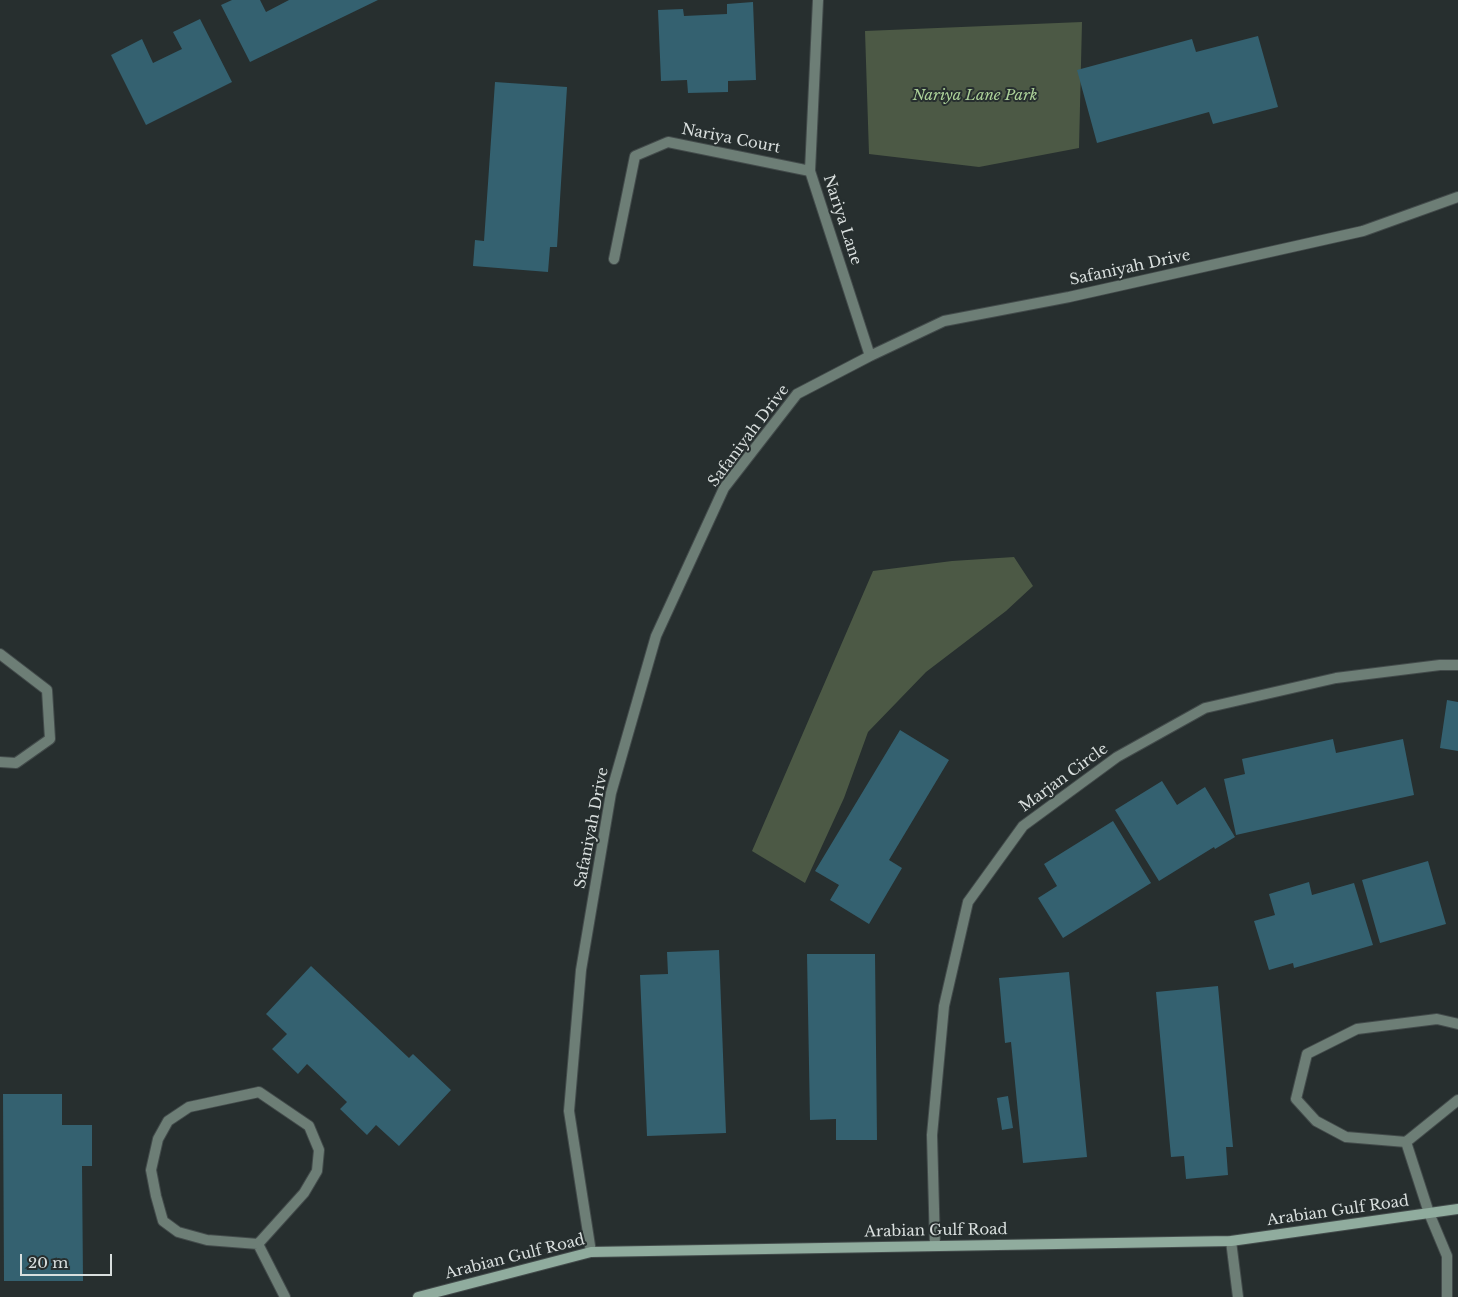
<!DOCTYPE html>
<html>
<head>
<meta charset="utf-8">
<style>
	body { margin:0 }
	#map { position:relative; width:1458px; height:1297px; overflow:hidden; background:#272f2f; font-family:"Libre Baskerville",serif }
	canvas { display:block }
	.scale { position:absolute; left:20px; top:1254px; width:92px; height:22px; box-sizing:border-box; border:2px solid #d9dfde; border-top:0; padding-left:6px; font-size:15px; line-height:18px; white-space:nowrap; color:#d9dfde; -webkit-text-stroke:4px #272f2f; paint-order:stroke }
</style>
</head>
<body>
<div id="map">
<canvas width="1458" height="1297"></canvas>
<div class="scale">20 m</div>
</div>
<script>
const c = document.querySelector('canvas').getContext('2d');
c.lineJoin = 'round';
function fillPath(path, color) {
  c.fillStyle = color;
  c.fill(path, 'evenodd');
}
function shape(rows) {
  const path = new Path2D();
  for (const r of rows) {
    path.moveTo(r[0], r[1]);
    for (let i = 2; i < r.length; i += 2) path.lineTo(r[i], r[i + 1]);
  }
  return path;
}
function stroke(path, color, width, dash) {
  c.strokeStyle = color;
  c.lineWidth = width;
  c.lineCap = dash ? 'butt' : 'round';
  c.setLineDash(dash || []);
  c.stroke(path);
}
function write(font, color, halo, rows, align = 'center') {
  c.font = font + ' "Libre Baskerville",serif';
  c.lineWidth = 4;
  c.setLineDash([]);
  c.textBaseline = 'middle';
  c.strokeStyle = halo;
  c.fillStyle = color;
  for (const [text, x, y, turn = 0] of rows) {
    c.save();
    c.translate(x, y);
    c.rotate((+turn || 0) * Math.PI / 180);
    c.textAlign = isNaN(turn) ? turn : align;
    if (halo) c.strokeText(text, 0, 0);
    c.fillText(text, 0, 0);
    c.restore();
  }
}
const green = shape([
	[1082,22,1079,148,979,167,869,154,865,31],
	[1014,557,1033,586,1006,611,926,672,868,732,844,798,805,883,752,851,873,571,952,561]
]);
const building = shape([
	[232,0,260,0,266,12,289,0,378,0,250,62,221,5],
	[753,2,756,80,728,81,728,92,688,93,687,80,661,81,658,10,683,9,684,16,727,14,727,4],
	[200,19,232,82,146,125,111,55,142,39,153,63,182,49,173,32],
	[1258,36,1278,107,1213,124,1209,112,1097,143,1077,70,1192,39,1196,52],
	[495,82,567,87,557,247,550,247,548,272,473,266,475,240,484,241],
	[1447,700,1458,702,1458,751,1440,748],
	[900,730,949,760,889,860,902,868,869,924,830,900,839,885,815,871],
	[1333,739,1336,753,1403,739,1414,795,1236,835,1224,779,1245,774,1242,759],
	[1162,781,1177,805,1205,787,1235,837,1215,849,1214,847,1159,881,1115,810],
	[1113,821,1151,883,1063,938,1038,898,1057,886,1044,864],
	[1428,861,1446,924,1380,943,1362,880],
	[1309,882,1312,895,1354,883,1373,945,1294,968,1293,963,1269,970,1254,921,1275,915,1269,894],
	[719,950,726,1133,647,1136,640,975,668,974,667,952],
	[807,954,875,954,877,1140,836,1140,836,1119,810,1120],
	[311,966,409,1058,413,1054,451,1090,399,1146,376,1125,367,1135,340,1109,347,1102,307,1064,298,1074,272,1049,287,1034,266,1014],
	[1069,972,1087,1157,1023,1163,1011,1042,1005,1043,999,978],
	[1218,986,1233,1147,1226,1147,1228,1175,1186,1179,1184,1156,1171,1157,1156,992],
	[3,1094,62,1094,62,1125,92,1125,92,1166,82,1166,83,1281,4,1281],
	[1008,1096,1013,1128,1002,1130,997,1098]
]);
const minor = shape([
	[818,0,810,171,870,356],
	[614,259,635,156,668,142,810,171],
	[0,654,47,690,50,739,16,763,0,762],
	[1458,1024,1437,1019,1357,1029,1307,1054,1296,1099,1316,1121,1346,1137,1406,1142,1458,1100],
	[259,1092,309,1126,319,1150,317,1171,304,1193,258,1244,207,1240,178,1232,163,1221,156,1196,151,1170,158,1139,168,1121,189,1107,259,1092],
	[1406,1142,1429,1213,1447,1256,1447,1297],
	[1231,1241,1238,1297],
	[258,1244,285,1297],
	[935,1246,932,1135,944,1006,968,902,1023,826,1117,757,1205,708,1336,678,1440,665,1458,665],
	[591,1252,569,1111,581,970,611,793,656,636,724,488,797,394,870,356,944,321,1069,297,1363,231,1458,197]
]);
const secondary = shape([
	[418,1297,591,1252,1231,1241,1458,1209]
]);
const parkNames = [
	["Nariya Lane Park",975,96]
];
const streetNames = [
	["Nariya Court",731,139,11],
	["Nariya Lane",842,220,72],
	["Safaniyah Drive",1130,268,-12],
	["Safaniyah Drive",749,436,-53],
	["Marjan Circle",1064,778,-36],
	["Safaniyah Drive",592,828,-79],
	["Arabian Gulf Road",1338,1211,-8],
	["Arabian Gulf Road",936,1231,-1],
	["Arabian Gulf Road",515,1257,-14]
];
fillPath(green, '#4c5945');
fillPath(building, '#346170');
stroke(minor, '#434b4b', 12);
stroke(secondary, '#434b4b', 12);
stroke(minor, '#6d7e76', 10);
stroke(secondary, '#90ac9e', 10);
write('italic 15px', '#acd199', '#272f2f', parkNames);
write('15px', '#d9dfde', '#272f2f', streetNames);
</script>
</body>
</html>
